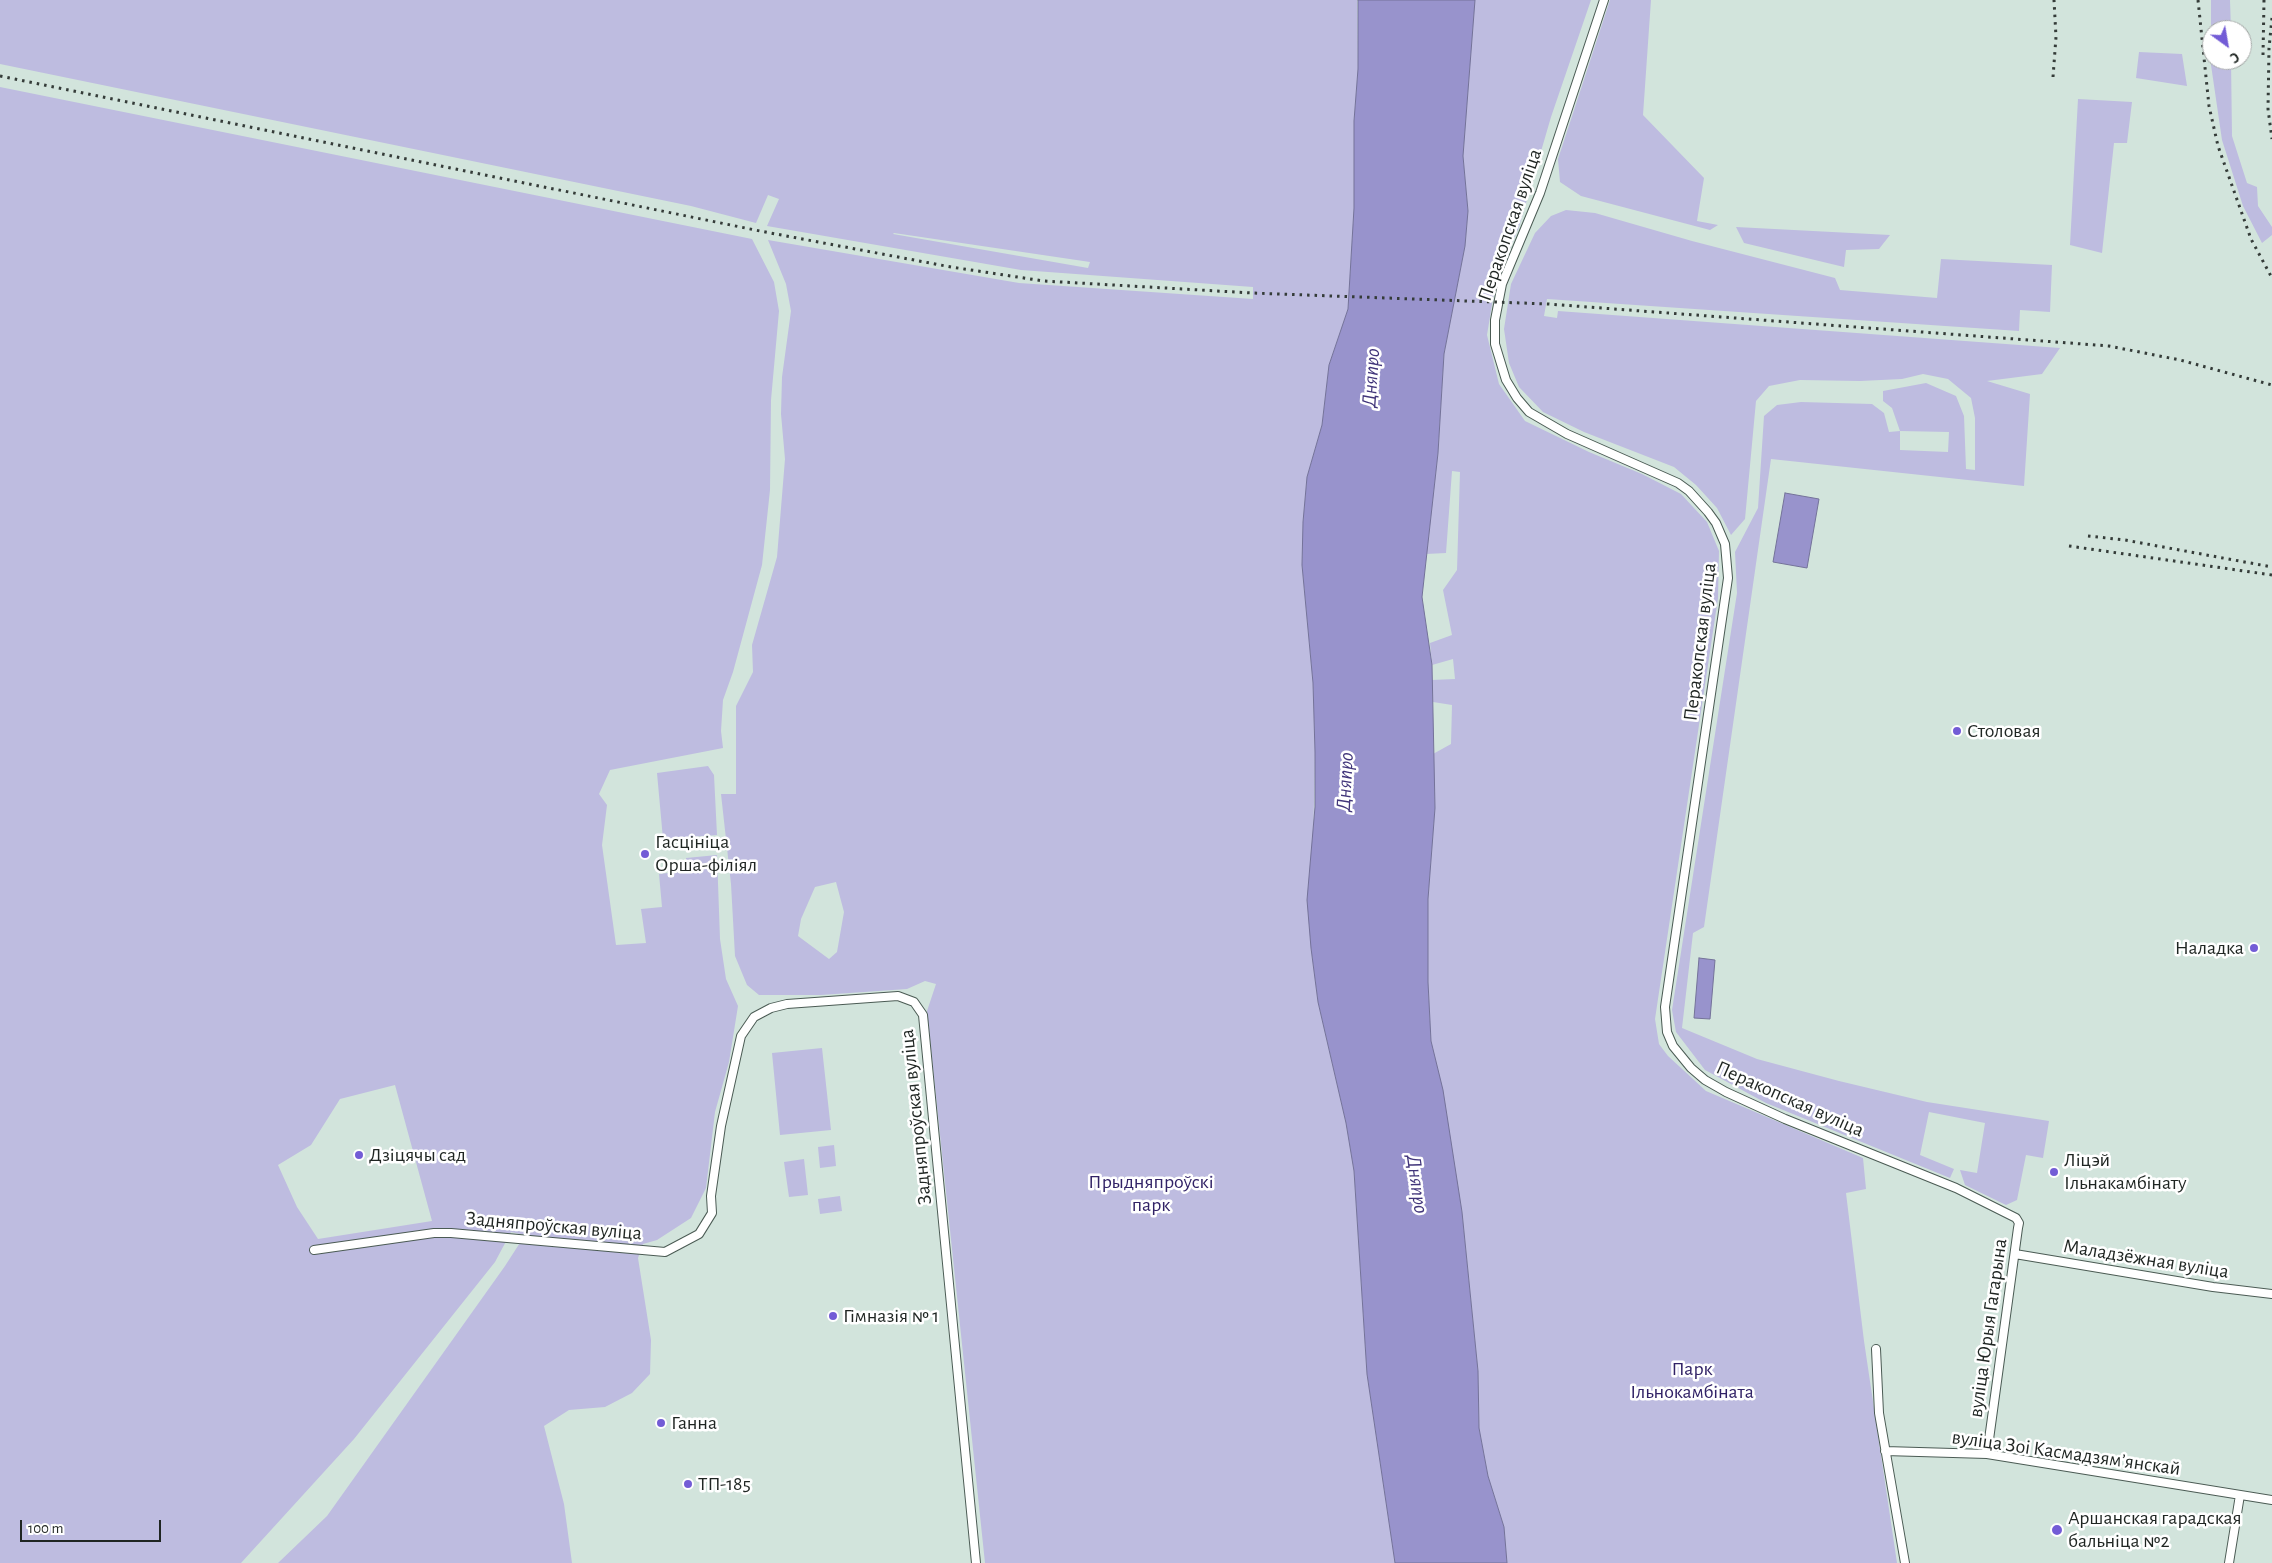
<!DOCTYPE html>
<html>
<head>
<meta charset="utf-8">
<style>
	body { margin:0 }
	#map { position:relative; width:2272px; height:1563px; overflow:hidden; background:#d2e4dc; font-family:"Alegreya Sans",sans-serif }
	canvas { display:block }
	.north { position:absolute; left:2202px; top:20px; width:50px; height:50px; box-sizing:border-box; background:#fff; border:1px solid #a5a8a7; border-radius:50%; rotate:148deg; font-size:14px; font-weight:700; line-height:20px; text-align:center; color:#1f2522 }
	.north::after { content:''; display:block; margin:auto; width:18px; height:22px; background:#735cd6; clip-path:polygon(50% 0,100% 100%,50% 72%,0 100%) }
	.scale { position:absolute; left:20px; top:1520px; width:141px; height:22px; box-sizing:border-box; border:2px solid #1f2522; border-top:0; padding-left:6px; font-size:15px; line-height:18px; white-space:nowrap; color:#1f2522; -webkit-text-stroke:4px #fff; paint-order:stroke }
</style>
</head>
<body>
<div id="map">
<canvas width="2272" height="1563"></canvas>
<div class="north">С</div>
<div class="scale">100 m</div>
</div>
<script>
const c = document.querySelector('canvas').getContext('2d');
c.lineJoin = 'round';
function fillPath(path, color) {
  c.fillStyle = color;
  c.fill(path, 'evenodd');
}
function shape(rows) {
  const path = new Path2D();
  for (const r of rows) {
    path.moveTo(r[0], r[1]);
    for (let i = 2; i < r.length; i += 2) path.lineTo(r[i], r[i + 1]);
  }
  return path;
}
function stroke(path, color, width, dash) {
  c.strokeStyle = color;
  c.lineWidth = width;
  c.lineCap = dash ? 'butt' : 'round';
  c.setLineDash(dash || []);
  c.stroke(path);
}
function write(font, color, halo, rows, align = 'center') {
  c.font = font + ' "Alegreya Sans",sans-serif';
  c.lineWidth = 5;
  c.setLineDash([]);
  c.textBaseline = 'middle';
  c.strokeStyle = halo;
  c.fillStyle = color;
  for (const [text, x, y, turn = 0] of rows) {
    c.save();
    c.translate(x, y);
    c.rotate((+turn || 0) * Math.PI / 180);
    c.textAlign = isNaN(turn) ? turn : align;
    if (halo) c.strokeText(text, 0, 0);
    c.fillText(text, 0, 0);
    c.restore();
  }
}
const green = shape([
	[0,0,1357,0,1358,69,1354,121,1354,208,1348,309,1329,365,1322,425,1307,477,1303,522,1302,565,1313,683,1315,752,1311,948,1318,1002,1346,1123,1354,1171,1367,1374,1395,1563,985,1563,927,1011,936,984,925,981,907,989,821,995,759,995,747,985,735,956,731,884,721,794,736,794,736,706,753,672,752,645,777,557,785,459,781,414,782,377,791,311,786,284,768,240,1019,283,1253,299,1253,287,1021,270,767,226,779,199,768,195,756,223,691,206,0,64],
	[893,234,894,233,1090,262,1088,268],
	[836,882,844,912,837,952,829,959,798,936,801,919,815,887],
	[1475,0,1591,0,1551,117,1519,227,1496,280,1487,335,1499,384,1525,421,1589,452,1642,474,1681,494,1707,522,1719,551,1718,598,1655,1019,1659,1044,1668,1056,1706,1091,1863,1158,1866,1189,1846,1193,1864,1341,1897,1563,1507,1563,1504,1527,1488,1476,1479,1428,1478,1371,1462,1212,1431,1041,1428,982,1428,899,1435,808,1433,754,1451,744,1452,705,1433,702,1432,680,1455,679,1453,659,1432,665,1430,643,1452,635,1443,590,1457,570,1460,472,1452,471,1446,553,1426,554,1438,453,1444,354,1465,246,1468,211,1463,156],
	[1610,0,1651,0,1643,115,1704,178,1697,221,1718,225,1710,230,1581,196,1560,182,1558,159],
	[2211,0,2230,0,2231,30,2212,30,2212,60,2231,60,2232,136,2247,183,2257,187,2258,206,2272,227,2272,235,2262,243,2243,206,2222,140,2211,65],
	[2139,52,2182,54,2187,86,2136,78],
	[0,87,752,239,774,282,779,311,771,400,770,490,762,565,733,672,723,700,721,731,723,748,610,770,599,794,607,805,602,845,616,945,646,943,641,909,662,907,659,874,686,871,686,858,717,855,720,939,726,979,738,1006,729,1062,715,1112,706,1188,691,1218,657,1240,643,1244,638,1258,651,1340,650,1374,632,1393,605,1407,569,1410,544,1426,564,1504,572,1563,278,1563,327,1516,505,1266,525,1235,511,1232,495,1262,354,1439,241,1563,0,1563],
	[395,1085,432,1221,318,1239,297,1207,278,1165,311,1145,340,1099],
	[2078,99,2132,102,2127,143,2114,143,2102,253,2070,245],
	[1566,210,1595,213,1692,241,1835,278,1840,290,1937,298,1941,259,2052,265,2050,312,2020,310,2019,331,1547,299,1544,316,1557,318,1558,311,2060,348,2042,374,1987,381,2030,394,2024,486,1771,459,1704,927,1693,933,1682,1028,1757,1059,1839,1081,1927,1102,2049,1121,2043,1158,2026,1155,2017,1200,2006,1205,1965,1185,1960,1170,1977,1173,1985,1123,1929,1112,1920,1155,1954,1169,1950,1178,1766,1103,1705,1070,1676,1032,1672,1010,1737,593,1735,552,1758,508,1764,416,1777,405,1801,402,1872,404,1884,413,1889,432,1900,431,1892,408,1883,401,1883,391,1926,383,1956,396,1964,416,1966,469,1975,470,1975,418,1971,398,1948,379,1923,374,1902,379,1860,381,1800,380,1769,386,1756,401,1745,519,1731,535,1717,508,1696,485,1674,467,1584,432,1543,412,1519,387,1509,363,1504,329,1511,284,1535,233,1551,216],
	[1900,431,1949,432,1948,452,1900,450],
	[1736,227,1890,235,1879,249,1846,250,1844,267,1744,243],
	[708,766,714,775,717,835,663,839,657,773],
	[822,1048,831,1130,780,1135,772,1053],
	[834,1145,836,1166,820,1168,818,1147],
	[804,1159,808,1195,789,1197,784,1162],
	[840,1196,842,1211,820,1214,818,1199]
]);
const water = shape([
	[1358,0,1475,0,1463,156,1468,211,1465,246,1444,354,1438,453,1422,597,1432,665,1435,808,1428,899,1428,982,1431,1041,1443,1090,1462,1212,1478,1371,1479,1428,1488,1476,1504,1527,1507,1563,1395,1563,1367,1374,1354,1171,1346,1123,1318,1002,1311,948,1307,900,1315,807,1315,752,1313,683,1302,565,1303,522,1307,477,1322,425,1329,365,1348,309,1354,208,1354,121,1358,69,1358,0],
	[1785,493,1819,499,1807,568,1773,562,1785,493],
	[1699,958,1715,960,1710,1019,1694,1018,1699,958]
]);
const street = shape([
	[1604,0,1540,193,1502,284,1495,320,1495,344,1506,380,1517,398,1529,412,1567,434,1678,483,1689,491,1708,512,1716,523,1725,544,1728,578,1665,1007,1667,1032,1673,1046,1691,1068,1705,1080,1726,1092,1785,1119,1956,1188,2016,1218,2019,1223,2018,1228,1987,1454],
	[314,1250,434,1233,451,1233,665,1252,699,1234,712,1213,711,1196,721,1126,741,1036,754,1017,771,1008,787,1004,898,996,914,1002,923,1015,976,1563],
	[2015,1254,2213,1287,2272,1294],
	[1876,1349,1879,1413,1905,1563],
	[1885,1451,1987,1454,2272,1500],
	[2229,1563,2240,1495]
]);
const rail = shape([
	[2198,0,2209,106,2218,146,2251,239,2272,278],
	[2272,18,2269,48,2268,109,2272,139],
	[2263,55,2264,0],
	[0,76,760,231,951,267,1044,281,1252,293,1548,304,2109,346,2180,360,2272,385],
	[2053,77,2056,37,2054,0],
	[2088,536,2125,540,2272,567],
	[2069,546,2272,575]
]);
const markers = [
	[1957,731,5,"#735cd6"],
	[645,854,5,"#735cd6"],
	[2254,948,5,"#735cd6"],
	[359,1155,5,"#735cd6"],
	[2054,1172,5,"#735cd6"],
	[833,1316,5,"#735cd6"],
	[661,1423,5,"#735cd6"],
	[688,1484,5,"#735cd6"],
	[2057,1530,6,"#735cd6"]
];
const streetNames = [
	["Перакопская вуліца",1510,225,-71],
	["Перакопская вуліца",1700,642,-83],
	["Перакопская вуліца",1790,1099,24],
	["Задняпроўская вуліца",916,1117,-96],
	["Задняпроўская вуліца",554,1226,5],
	["Маладзёжная вуліца",2146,1259,9],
	["вуліца Юрыя Гагарына",1988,1328,-82],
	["вуліца Зоі Касмадзямʼянскай",2066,1453,8]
];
const poiNames = [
	["Столовая",1967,731],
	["Гасцініца",655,842],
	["Орша-філіял",655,865],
	["Наладка",2244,948,"right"],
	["Дзіцячы сад",369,1155],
	["Ліцэй",2064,1160],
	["Ільнакамбінату",2064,1183],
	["Гімназія № 1",843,1316],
	["Ганна",671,1423],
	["ТП-185",698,1484],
	["Аршанская гарадская",2068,1518],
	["бальніца №2",2068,1541]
];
const parkNames = [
	["Прыдняпроўскі",1151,1182],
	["парк",1151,1205],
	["Парк",1692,1369],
	["Ільнокамбіната",1692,1392]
];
const waterNames = [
	["Дняпро",1371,378,-86],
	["Дняпро",1345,782,-87],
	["Дняпро",1417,1184,82]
];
fillPath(green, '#bebce0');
fillPath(water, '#9893cc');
stroke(water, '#747299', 1);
stroke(street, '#4b5b54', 10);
stroke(street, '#fff', 8);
stroke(rail, '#343b38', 3, [2.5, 5]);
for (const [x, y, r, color] of markers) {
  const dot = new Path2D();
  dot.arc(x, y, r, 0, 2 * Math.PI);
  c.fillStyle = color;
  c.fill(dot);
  stroke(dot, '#fff', 2);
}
write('20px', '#1f2522', '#fff', streetNames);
write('20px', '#1f2522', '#fff', poiNames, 'left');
write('20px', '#312266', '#fff', parkNames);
write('italic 21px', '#41357a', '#fff', waterNames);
</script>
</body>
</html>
